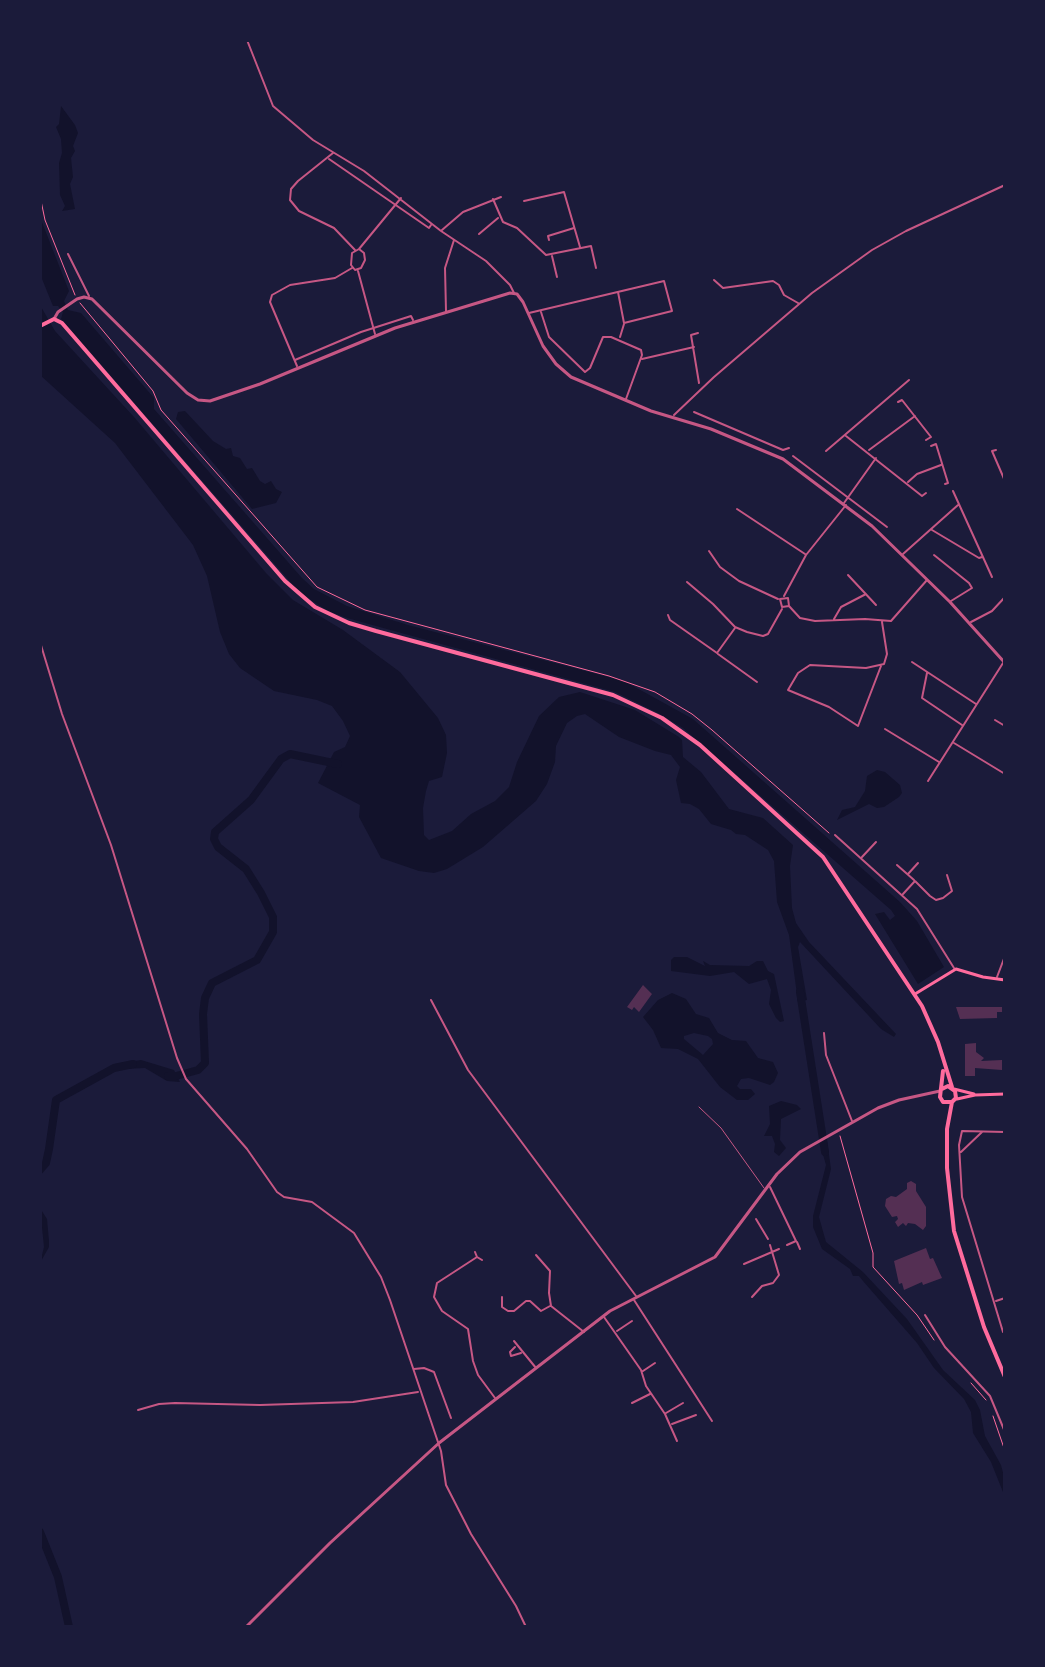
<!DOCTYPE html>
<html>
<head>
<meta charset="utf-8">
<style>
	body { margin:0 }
	#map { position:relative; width:1045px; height:1667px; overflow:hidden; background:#1b1b3a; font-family:Cabin,sans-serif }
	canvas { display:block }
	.frame { position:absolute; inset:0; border:42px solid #1b1b3a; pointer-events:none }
</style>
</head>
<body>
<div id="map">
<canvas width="1045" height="1667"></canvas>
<div class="frame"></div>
</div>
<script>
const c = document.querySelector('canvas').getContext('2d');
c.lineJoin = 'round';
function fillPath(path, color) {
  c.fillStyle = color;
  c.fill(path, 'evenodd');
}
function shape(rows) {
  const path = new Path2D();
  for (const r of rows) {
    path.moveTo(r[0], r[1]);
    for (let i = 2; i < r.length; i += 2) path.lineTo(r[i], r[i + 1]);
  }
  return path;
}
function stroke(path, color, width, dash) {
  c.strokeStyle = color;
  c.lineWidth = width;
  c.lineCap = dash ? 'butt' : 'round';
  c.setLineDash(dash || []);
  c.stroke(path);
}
const water = shape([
	[61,106,75,125,78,133,73,146,75,151,71,158,73,177,70,184,75,209,62,211,65,206,60,195,59,163,62,153,61,139,56,127,59,124],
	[40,217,69,291,64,301,68,310,81,313,154,398,154,409,302,578,314,589,347,606,408,625,624,681,693,719,900,902,917,921,944,967,918,984,875,914,884,912,890,920,895,916,891,910,683,728,658,713,615,692,347,618,328,611,300,593,61,319,63,312,58,306,53,306,40,274],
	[40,305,55,331,134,417,266,573,293,600,343,630,400,672,438,718,446,735,447,753,442,777,429,781,426,791,423,808,424,835,429,840,452,831,471,814,495,801,509,787,517,762,539,716,559,697,580,692,635,710,679,737,682,740,683,757,701,772,729,809,763,818,793,845,790,866,792,908,796,923,809,942,896,1034,894,1037,881,1029,800,942,798,947,807,1000,798,1002,789,935,777,902,774,861,768,850,745,835,736,834,731,830,711,824,699,809,690,804,681,803,676,780,680,767,671,755,655,751,619,737,585,714,577,716,567,723,556,746,555,762,547,784,536,801,483,847,447,869,434,873,419,871,381,858,359,817,360,805,318,783,334,752,345,747,350,736,343,721,332,706,317,700,274,691,240,668,229,654,220,632,207,576,193,545,115,443,40,375],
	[185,411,213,441,226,449,231,448,233,456,240,458,247,469,252,468,260,481,265,484,271,481,276,489,282,492,276,503,252,509,176,419,178,412],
	[877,770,885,772,900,785,902,793,899,797,884,807,877,808,869,804,837,820,842,810,855,807,865,791,867,776],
	[674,957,687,957,705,966,703,961,710,965,749,966,757,961,763,961,768,971,774,974,784,1021,780,1022,776,1018,769,1004,771,990,767,979,749,984,734,972,710,976,671,971,671,960],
	[672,993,686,999,696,1014,709,1018,718,1033,732,1040,746,1041,758,1058,773,1062,778,1073,774,1082,770,1085,749,1078,741,1079,737,1086,740,1089,751,1089,755,1094,748,1100,737,1100,720,1087,698,1059,678,1049,661,1048,653,1030,643,1017,658,1000],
	[694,1033,708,1036,712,1039,713,1044,703,1055,684,1039,684,1036],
	[141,1060,174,1070,180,1082,167,1081,145,1068,124,1069,121,1063],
	[781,1101,797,1105,801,1109,781,1119,780,1140,786,1148,779,1156,774,1152,775,1144,772,1136,764,1136,770,1124,769,1106],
	[827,1141,831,1169,819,1217,826,1242,863,1272,907,1319,943,1370,975,1400,980,1410,985,1436,1001,1465,1005,1480,1005,1497,991,1462,973,1433,971,1412,964,1399,934,1368,917,1343,863,1281,859,1276,853,1276,850,1269,822,1249,813,1227,813,1216,826,1165,820,1144],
	[40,1208,47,1219,49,1241,49,1247,40,1263,44,1247]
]);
const river = shape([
	[800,992,825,1152],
	[168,1076,176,1076,198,1070,205,1063,203,1014,205,998,212,983,257,960,273,932,273,917,261,893,246,869,218,847,214,839,215,832,251,800,281,759,290,754,338,764],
	[40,1170,46,1163,49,1149,56,1100,114,1068,133,1064],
	[40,1532,58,1577,69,1627]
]);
const building = shape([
	[643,985,652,994,639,1012,634,1007,632,1010,627,1007],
	[956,1007,1002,1007,1002,1012,997,1012,997,1018,960,1019],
	[976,1043,976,1052,984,1058,981,1061,1002,1060,1002,1070,975,1068,975,1076,965,1076,965,1044],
	[911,1181,916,1184,916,1191,926,1207,926,1226,923,1230,915,1224,908,1223,906,1226,903,1223,898,1227,895,1222,898,1219,897,1216,892,1217,885,1206,886,1199,891,1196,896,1197,907,1189,907,1183],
	[926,1248,930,1259,933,1258,942,1278,923,1285,922,1282,904,1290,902,1283,899,1284,894,1261]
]);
const path = shape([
	[40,196,45,220,75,295],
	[80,303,153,391,161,410,317,587,365,610,609,676,655,692,692,714,712,730,829,833],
	[840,1136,873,1253,873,1267,917,1315,934,1340],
	[971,1383,986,1400],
	[993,1416,1005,1451]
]);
const service = shape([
	[699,1107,721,1128,764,1188]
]);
const pedestrian = shape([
	[295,360,361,332,411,316,413,320]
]);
const minor = shape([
	[247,40,273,106,313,140,364,171,441,231,486,261,510,285,514,293],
	[333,153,298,181,291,189,290,200,299,211,334,228,355,250],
	[329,159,429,228,431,225],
	[493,199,503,222,517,228,546,255,591,246,596,268],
	[524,201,564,192,580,247],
	[442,230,463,212,501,197],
	[479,234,498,218],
	[549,240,548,236,574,228],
	[359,249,364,253,365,260,361,268,355,270,351,265,352,253,359,249,401,198],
	[68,254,89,296],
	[552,256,557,277],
	[358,271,375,334],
	[714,280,723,288,773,281,779,285,784,295,798,303],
	[446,311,445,268,454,240],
	[541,312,549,337,585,372,590,368,603,337,611,337,641,350,642,355,626,399],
	[529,313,664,281,672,311,624,323,618,292],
	[698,333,691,335,699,383],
	[620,337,624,324],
	[642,359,694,347],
	[297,366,270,302,272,295,290,285,335,278,352,268],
	[898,402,902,400,931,437,926,440],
	[694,412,783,450,789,448],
	[674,415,714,377,812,293,872,250,906,231,1005,185],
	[846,436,922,496,926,493],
	[931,446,936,444,948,483,945,484],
	[869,450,915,416],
	[996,450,992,451,1005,481],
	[826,451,909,380],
	[793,456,887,527],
	[908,482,917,474,941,465],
	[953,491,992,577],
	[844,503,876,458],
	[737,509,805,554],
	[932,530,979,558,982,557],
	[709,551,720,567,739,581,778,599],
	[903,554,958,505],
	[934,555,969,583,972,588,951,601],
	[848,575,876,605],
	[687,582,713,604,735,627,747,632,763,636,768,634,782,609],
	[784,596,806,555,846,505],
	[789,606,782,607,780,599,788,598,789,606,800,618,815,621,865,619,891,621,927,580],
	[668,615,670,620,717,653,735,628],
	[834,619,841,607,866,594],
	[971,622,992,611,1005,597],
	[40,642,62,714,111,845,177,1058,186,1079,247,1149,277,1192,284,1197,312,1202,354,1233,381,1277,390,1300,441,1451,446,1485,471,1534,516,1606,526,1627],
	[718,654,757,682],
	[912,662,976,704],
	[881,666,858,726,829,707,788,690,798,673,810,665,866,668,884,664,887,654,882,622],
	[927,673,922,698,962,725],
	[995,720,1005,726],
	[885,729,939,762],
	[954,743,1005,774],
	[928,781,1003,663],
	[835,835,917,909,954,968],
	[862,857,876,842],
	[897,865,914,880],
	[908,874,918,863],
	[903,894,915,881,930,896,936,900,943,898,952,891,947,875],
	[997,977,1005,956],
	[431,1000,468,1070,636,1296],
	[824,1033,826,1055,852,1121],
	[961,1152,982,1132],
	[770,1187,796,1241,787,1245],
	[756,1219,768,1239],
	[797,1242,800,1249],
	[475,1252,477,1257,482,1260],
	[536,1255,550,1271,549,1293,551,1306,584,1332],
	[477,1257,437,1283,434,1297,442,1311,468,1329,473,1361,478,1375,495,1398],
	[744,1264,779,1249],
	[502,1297,502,1307,508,1311,514,1311,526,1301,530,1301,541,1311,550,1306],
	[752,1297,762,1286,773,1283,779,1275,770,1245],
	[634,1300,712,1421],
	[996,1301,1005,1298],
	[925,1315,945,1347,990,1396,1005,1432],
	[604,1317,641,1370,646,1386,665,1414,677,1441],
	[617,1331,632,1321],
	[1003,1332,962,1197,959,1145,962,1131,1005,1132],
	[514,1341,536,1368],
	[515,1347,510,1352,511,1356,521,1353],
	[414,1369,424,1368,434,1372,451,1418],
	[643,1371,655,1363],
	[632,1403,650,1394],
	[138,1410,159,1404,175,1403,260,1405,353,1402,418,1392],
	[666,1413,683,1403],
	[672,1424,696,1415]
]);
const tertiary = shape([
	[54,319,58,312,77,299,84,297,92,299,187,393,198,400,210,401,260,384,395,328,510,293,517,294,523,302,543,346,556,364,571,377,651,411,711,429,783,459,872,526,950,602,1005,663],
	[246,1627,330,1543,439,1443,610,1311,715,1257,777,1174,800,1152,878,1108,899,1100,940,1091]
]);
const secondary = shape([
	[915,994,956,969,983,977,1005,980],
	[954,1089,974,1094],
	[957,1099,975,1095,1005,1094]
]);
const primary = shape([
	[40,326,54,319,62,323,285,581,315,607,349,623,376,631,613,695,662,718,700,745,823,857,922,1006,938,1042,952,1087],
	[943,1071,940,1097,943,1102,952,1102],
	[942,1089,948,1086,955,1091,956,1098,952,1102],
	[952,1102,947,1129,947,1168,954,1231,984,1327,1005,1377]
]);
fillPath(water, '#12122b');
stroke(river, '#12122b', 8);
fillPath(building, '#542f53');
stroke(path, '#ff6b9d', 1);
stroke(service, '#c65784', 1);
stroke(pedestrian, '#c65784', 2);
stroke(minor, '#c65784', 2);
stroke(tertiary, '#c65784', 3);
stroke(secondary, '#ff6b9d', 3);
stroke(primary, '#ff6b9d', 4);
</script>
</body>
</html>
